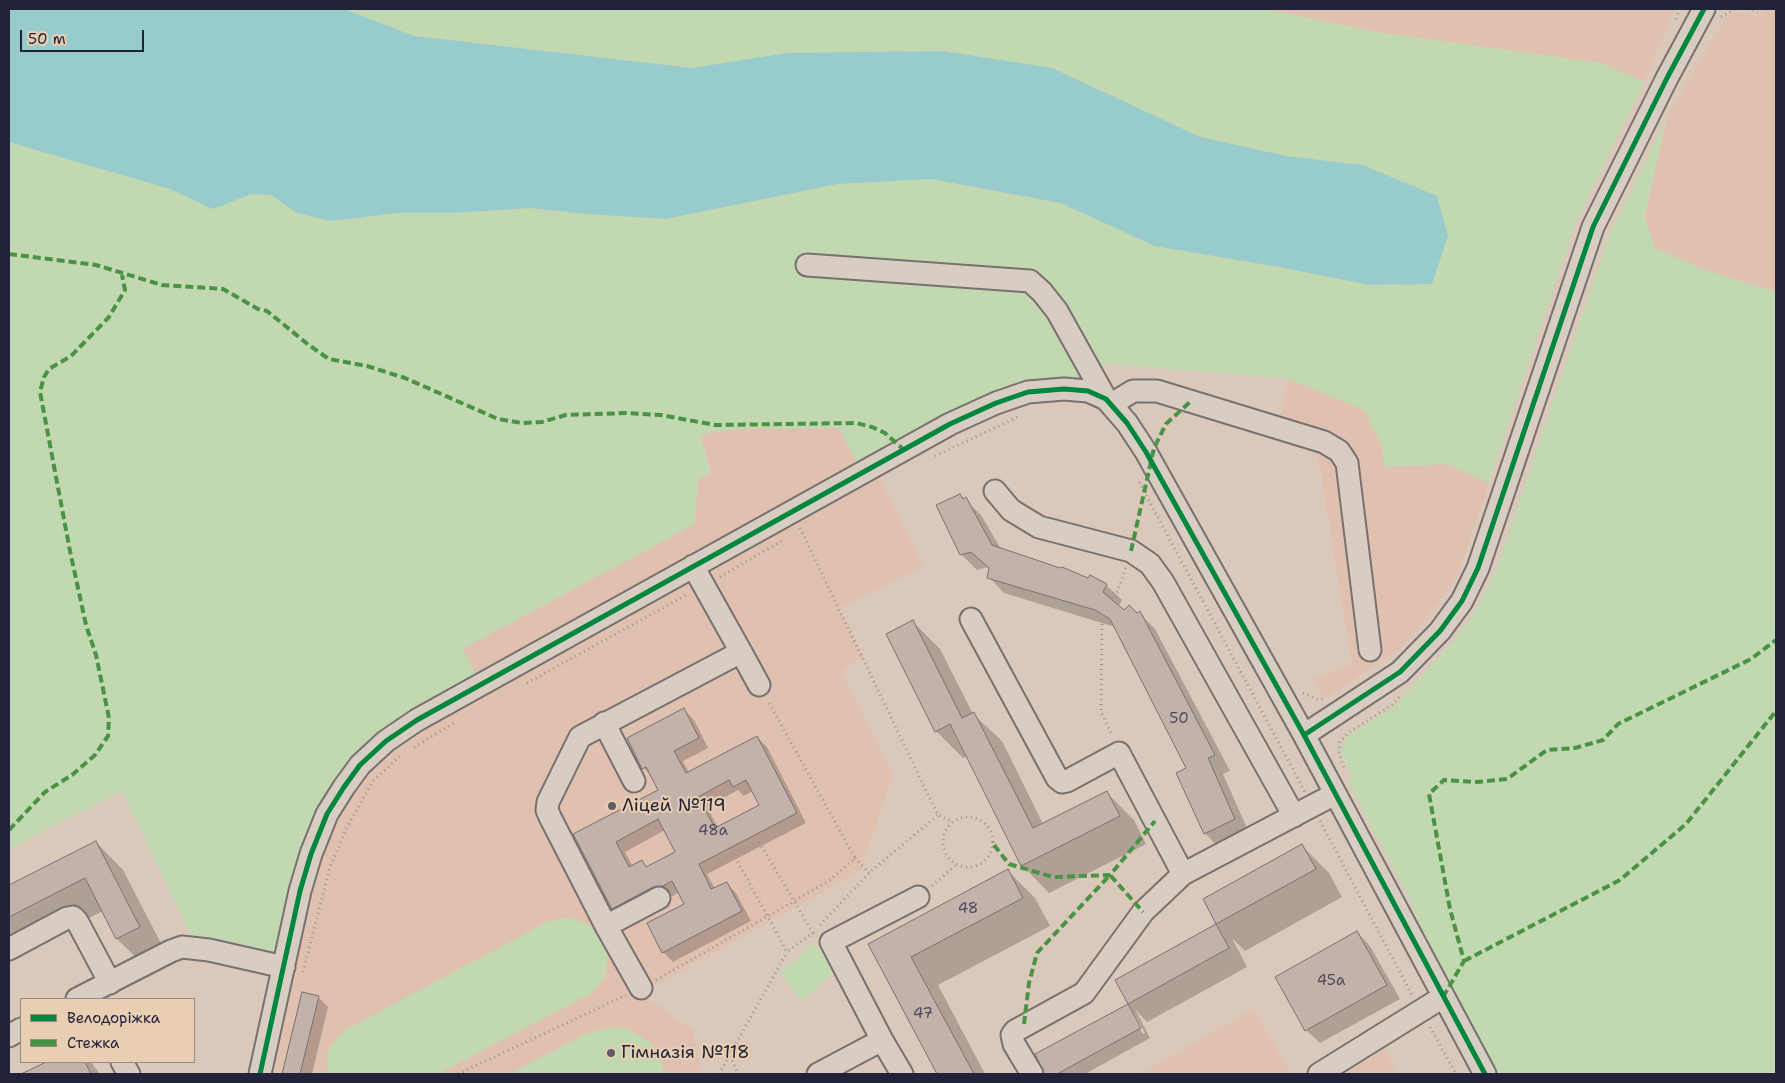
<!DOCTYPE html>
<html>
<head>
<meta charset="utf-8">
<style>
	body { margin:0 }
	#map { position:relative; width:1785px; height:1083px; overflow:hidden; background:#dac8ba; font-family:"Shantell Sans",sans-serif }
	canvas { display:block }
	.frame { position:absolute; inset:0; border:10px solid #22223b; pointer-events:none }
	.legend { position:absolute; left:20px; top:998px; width:175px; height:65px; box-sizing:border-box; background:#e9cfb1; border:1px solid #998a82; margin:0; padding:6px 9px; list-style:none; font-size:15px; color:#22223b }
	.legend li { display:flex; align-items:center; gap:10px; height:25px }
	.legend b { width:25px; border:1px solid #998a82 }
	.scale { position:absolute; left:20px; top:30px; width:124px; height:22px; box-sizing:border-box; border:2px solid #22223b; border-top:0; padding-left:6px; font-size:15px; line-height:18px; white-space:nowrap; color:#22223b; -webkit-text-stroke:4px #e9cfb1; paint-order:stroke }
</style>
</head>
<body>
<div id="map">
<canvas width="1785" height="1083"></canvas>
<div class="frame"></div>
<ul class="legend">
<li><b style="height:6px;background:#00873e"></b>Велодоріжка</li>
<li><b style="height:6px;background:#4a9344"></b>Стежка</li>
</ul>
<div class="scale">50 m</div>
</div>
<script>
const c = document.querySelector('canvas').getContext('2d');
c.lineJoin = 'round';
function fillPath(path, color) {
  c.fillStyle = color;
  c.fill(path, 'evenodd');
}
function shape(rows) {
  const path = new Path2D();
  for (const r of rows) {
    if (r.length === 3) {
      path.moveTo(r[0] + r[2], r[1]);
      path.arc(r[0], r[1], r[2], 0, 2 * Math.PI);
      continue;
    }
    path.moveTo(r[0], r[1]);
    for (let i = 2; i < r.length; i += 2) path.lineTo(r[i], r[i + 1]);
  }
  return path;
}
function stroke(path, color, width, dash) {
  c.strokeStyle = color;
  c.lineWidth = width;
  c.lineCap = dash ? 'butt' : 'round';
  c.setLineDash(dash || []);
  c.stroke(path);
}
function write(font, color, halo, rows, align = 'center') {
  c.font = font + ' "Shantell Sans",sans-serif';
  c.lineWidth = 4;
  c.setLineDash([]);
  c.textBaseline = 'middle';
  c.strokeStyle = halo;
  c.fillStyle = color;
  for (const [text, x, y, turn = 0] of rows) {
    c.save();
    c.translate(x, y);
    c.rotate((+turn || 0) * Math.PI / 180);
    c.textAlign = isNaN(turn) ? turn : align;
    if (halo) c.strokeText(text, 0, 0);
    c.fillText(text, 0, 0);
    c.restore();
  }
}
const built = shape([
	[1264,9,1675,9,1644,82,1601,63,1377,32],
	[1764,9,1776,9,1776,292,1705,270,1654,247,1645,215,1667,117,1724,20,1731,14,1744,12,1759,17],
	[1289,379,1364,410,1383,448,1384,467,1447,464,1489,483,1458,574,1440,601,1399,650,1328,696,1321,694,1314,679,1352,664,1317,450,1275,437],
	[839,428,858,465,477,677,462,649,695,524,698,479,711,473,700,434,738,429],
	[877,473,923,566,839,608,864,658,841,671,893,775,860,871,641,993,694,1032,701,1074,267,1074,299,930,319,858,349,794,390,746],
	[1254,1009,1291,1074,1140,1074],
	[1384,1050,1398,1074,1342,1074]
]);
const green = shape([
	[344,9,1264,9,1377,32,1601,63,1644,82,1576,222,1489,483,1447,464,1384,467,1383,448,1364,410,1289,379,1106,364,1090,382,1062,378,1026,383,858,465,839,428,738,429,700,434,711,473,698,480,695,524,463,649,477,677,355,758,277,960,209,945,189,932,122,791,9,849,9,142,170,189,213,209,250,194,271,195,297,213,454,213,530,208,587,214,665,219,837,184,931,179,1061,203,1155,246,1279,267,1370,285,1389,177,1362,165,1286,156,1200,137,1052,68,942,51,787,53,692,68,414,36],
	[1667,117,1645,215,1654,247,1705,270,1776,292,1776,1074,1495,1074,1427,948,1410,900,1347,780,1352,778,1341,753,1343,744,1349,735,1394,706,1452,643,1477,608,1496,570,1609,235],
	[569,917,588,924,596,930,606,947,608,957,605,977,592,993,438,1074,328,1074,327,1056,330,1047,343,1031,549,921],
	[814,943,838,969,802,1001,780,973],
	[615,1027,628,1029,650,1042,658,1053,665,1074,509,1074,590,1032]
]);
const water = shape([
	[9,9,344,9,414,36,692,68,787,53,942,51,1052,68,1200,137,1286,156,1362,165,1437,196,1448,236,1432,284,1370,285,1279,267,1155,246,1061,203,931,179,837,184,665,219,587,214,530,208,454,213,396,213,331,221,297,213,271,195,251,194,213,209,170,189,9,142]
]);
const shadow = shape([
	[960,495,981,515,1001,549,1106,585,1122,600,1118,607,1124,612,1139,613,1155,629,1230,771,1223,774,1250,835,1220,849,1205,833,1188,769,1115,627,1004,593,989,577,990,569,988,567,977,570,961,554],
	[913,622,940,649,973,714,1002,741,1043,824,1106,792,1134,820,1146,844,1049,893,1022,865,967,756,963,758,936,731],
	[684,710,694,720,708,748,683,761,689,773,757,737,767,747,806,823,707,874,715,889,726,883,736,893,751,921,673,962,663,952,686,904,679,892,673,896,663,896,622,918,613,908,575,835,660,790,654,779,644,768,628,739],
	[738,790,744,796,753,791,761,805,718,828,707,807],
	[665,830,677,852,648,868,642,862,633,867,625,852],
	[96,842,123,870,167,955,145,966,117,939,103,911,9,958,9,887],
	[1302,846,1329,873,1342,897,1245,951,1232,938,1247,967,1147,1022,1135,1009,1150,1038,1085,1074,1044,1074,1044,1068,1037,1055,1129,1004,1116,980,1218,924,1204,899],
	[1132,1015,1135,1015,1145,1033,1143,1034],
	[1008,871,1035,898,1050,926,938,985,985,1074,938,1074,869,945],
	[1357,932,1370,946,1400,999,1320,1043,1306,1030],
	[303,993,318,997,328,1007,312,1074,284,1074],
	[49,1062,91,1062,100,1074,24,1074]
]);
const building = shape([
	[960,494,963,499,966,497,992,545,1060,568,1062,567,1088,578,1090,575,1107,584,1103,592,1124,610,1129,605,1137,613,1140,611,1215,755,1208,758,1235,819,1204,834,1176,773,1186,768,1110,619,1095,610,987,578,989,568,971,552,960,555,936,505,960,494],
	[913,620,962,718,974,712,1033,828,1107,791,1120,816,1021,866,950,724,935,732,886,634,913,620],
	[684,708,699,738,674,751,686,773,757,736,797,813,699,864,711,889,727,882,742,911,662,953,647,923,684,904,672,881,663,886,653,887,612,909,573,834,658,790,646,767,642,769,627,738,684,708],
	[729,780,733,787,746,780,759,805,715,828,698,797,729,780],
	[658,819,675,852,646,867,642,860,629,867,616,842,658,819],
	[96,841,140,927,116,939,85,878,9,917,9,885,96,841],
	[1302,844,1316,869,1216,924,1203,899,1302,844],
	[1008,869,1023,898,911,957,974,1074,937,1074,868,944,1008,869],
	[1216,924,1229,948,1128,1004,1115,980,1216,924],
	[1357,931,1387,985,1305,1031,1275,977,1357,931],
	[302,992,319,996,300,1074,282,1074,302,992],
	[1128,1004,1141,1028,1057,1074,1044,1074,1035,1054,1128,1004],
	[46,1062,85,1062,91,1074,21,1074,46,1062]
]);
const path = shape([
	[1748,9,1758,12],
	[1721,17,1735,9],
	[1676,19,1680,9],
	[935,456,1020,416],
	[1139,482,1305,792],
	[800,528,938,815,953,822],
	[720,577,783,540],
	[1114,602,1126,567],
	[1102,614,1101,711,1112,736],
	[527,683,688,594],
	[1303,693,1319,700,1324,699],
	[414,747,454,723],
	[1344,767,1339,754,1340,742,1348,733,1392,705,1401,695],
	[968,842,25],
	[1320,821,1412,995],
	[759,842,813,933,787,952,734,855,759,842],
	[855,858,869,873],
	[932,886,956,865],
	[820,925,869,873,938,815],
	[303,972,330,867,347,827,373,781,402,754],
	[656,980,829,881,855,858,768,701],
	[1430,1027,1456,1074],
	[730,1056,738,1074],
	[458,1074,626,995],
	[719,1074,787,952]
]);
const minor = shape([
	[807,265,1030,281,1042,292,1057,311,1106,399],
	[1115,409,1120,399,1133,391,1157,391,1324,442,1339,451,1347,463,1370,650],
	[995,491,1011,510,1039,527,1131,551,1150,564,1163,582,1294,816],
	[971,619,1057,778,1062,782,1067,781,1119,753,1183,874,1335,794],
	[741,652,759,685],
	[604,723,634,781],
	[1304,735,1400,672,1440,631,1462,601,1478,568,1593,227,1667,78,1704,9],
	[606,926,659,898],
	[9,949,67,918,73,917,77,921,110,983],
	[641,988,606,926,550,817,547,810,548,802,580,737,741,652,693,566],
	[77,999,171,951,182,947,209,950,284,967],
	[9,1036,21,1029],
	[122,1062,129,1074],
	[260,1074,300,891,311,854,327,814,344,787,360,765,386,741,417,720,950,424,996,403,1028,392,1064,389,1088,391,1106,399,1127,423,1146,452,1304,735,1485,1074],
	[818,1074,882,1040],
	[902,1074,882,1040,831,942,918,897],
	[1032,1074,1014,1044,1012,1035,1015,1031,1084,993,1143,912,1183,874],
	[1319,1074,1443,997]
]);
const quiet = shape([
	[9,254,96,265,162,285,223,289,258,309,267,311,310,346,329,359,367,366,405,378,498,419,522,423,542,422,566,415,626,413,661,415,715,425,856,423,872,427,885,433,904,450],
	[1131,551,1154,448,1166,424,1191,401],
	[9,830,45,792,72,775,95,755,108,736,109,718,96,655,86,625,70,551,40,392,44,377,49,369,71,356,109,317,125,290,122,275],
	[994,845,1009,864,1053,877,1110,875,1155,821],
	[1464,961,1620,880,1686,824,1776,711],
	[1443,997,1464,961,1450,909,1429,794,1444,780,1477,782,1507,779,1547,750,1575,748,1603,740,1618,724,1751,659,1776,640],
	[1024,1024,1029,983,1037,953,1110,875,1143,912]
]);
const cycleway = shape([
	[1304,735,1400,672,1440,631,1462,601,1478,568,1593,227,1667,78,1704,9],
	[260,1074,300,891,311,854,327,814,344,787,360,765,386,741,417,720,950,424,996,403,1028,392,1064,389,1088,391,1106,399,1127,423,1146,452,1304,735,1485,1074]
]);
const markers = [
	[612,806,5,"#625c67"],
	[611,1053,5,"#625c67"]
];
const numberNames = [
	["50",1179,719],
	["48а",713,831],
	["48",968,909],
	["45а",1331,981],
	["47",923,1014]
];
const poiNames = [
	["Ліцей №119",622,806],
	["Гімназія №118",621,1053]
];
fillPath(built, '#e0c1b0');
fillPath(green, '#c1d8b1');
fillPath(water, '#98cbcb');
fillPath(shadow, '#0003');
fillPath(building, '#c3b2ac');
stroke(building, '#797170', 1);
stroke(minor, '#797170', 25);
stroke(path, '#9d9590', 3, [1, 4]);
stroke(minor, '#d7cdc2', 21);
stroke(quiet, '#4a9344', 4, [8, 4]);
stroke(cycleway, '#00873e', 5);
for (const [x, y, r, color] of markers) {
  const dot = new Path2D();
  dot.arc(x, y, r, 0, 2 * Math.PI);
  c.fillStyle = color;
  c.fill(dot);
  stroke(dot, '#e9cfb1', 2);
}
write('15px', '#4e495a', null, numberNames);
write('18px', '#22223b', '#e9cfb1', poiNames, 'left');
</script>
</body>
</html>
